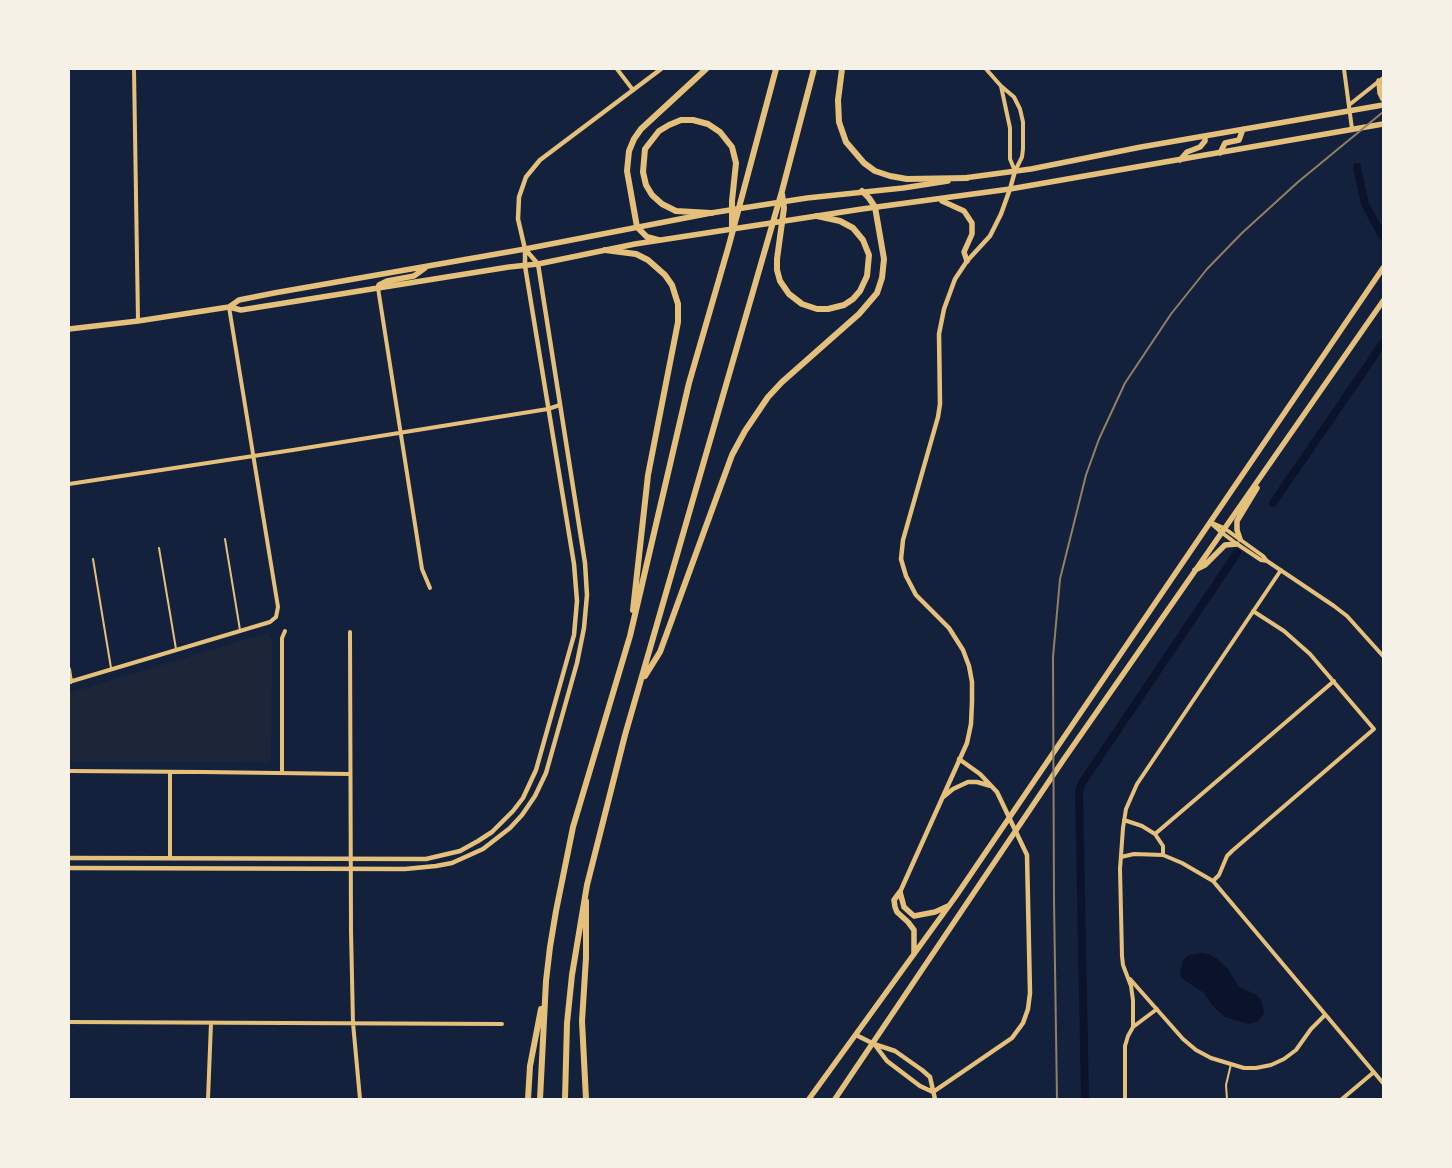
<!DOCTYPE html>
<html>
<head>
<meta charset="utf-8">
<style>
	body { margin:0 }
	#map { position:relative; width:1452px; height:1168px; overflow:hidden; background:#14213d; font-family:Figtree,sans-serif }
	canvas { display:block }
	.frame { position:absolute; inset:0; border:70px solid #f6f1e7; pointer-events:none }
</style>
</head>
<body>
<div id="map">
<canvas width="1452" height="1168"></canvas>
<div class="frame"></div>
</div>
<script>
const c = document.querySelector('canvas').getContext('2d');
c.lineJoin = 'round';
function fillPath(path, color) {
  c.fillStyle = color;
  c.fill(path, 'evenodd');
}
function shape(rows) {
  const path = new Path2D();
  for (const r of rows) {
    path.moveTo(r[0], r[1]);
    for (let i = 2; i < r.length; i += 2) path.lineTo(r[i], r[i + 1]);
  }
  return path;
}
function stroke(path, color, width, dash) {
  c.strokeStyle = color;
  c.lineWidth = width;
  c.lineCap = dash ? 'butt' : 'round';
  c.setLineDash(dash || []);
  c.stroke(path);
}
const green = shape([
	[268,633,272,640,271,759,266,762,69,761,69,693]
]);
const water = shape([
	[1202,953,1211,955,1219,960,1228,969,1239,987,1255,994,1261,1000,1264,1011,1263,1015,1257,1022,1248,1024,1225,1017,1212,1005,1204,993,1181,978,1180,973,1183,960,1189,955]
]);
const canal = shape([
	[1357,167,1365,204,1383,237],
	[1273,503,1383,343],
	[1085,1099,1079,791,1082,783,1237,553]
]);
const service = shape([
	[225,539,240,630],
	[159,548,176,649],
	[93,559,111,668],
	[1227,1099,1226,1085,1231,1064]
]);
const minor = shape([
	[134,69,138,321],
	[617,69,633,90],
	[986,69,1001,86,1014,97,1020,109,1023,122,1023,149,1022,157,1015,171],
	[1344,69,1352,129],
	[1001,86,1010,128,1010,159,1015,171],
	[1349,105,1383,78],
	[378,288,422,569,430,588],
	[69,484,293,450,548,409,560,405],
	[1210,522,1224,528,1263,556,1267,561,1334,606,1347,616,1383,656],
	[1212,524,1221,532,1237,544,1261,560,1267,561],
	[350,632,351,931,353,1023,360,1099],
	[69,669,71,682],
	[69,682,270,622,276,617,278,607,229,307],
	[69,771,203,772,350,774],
	[282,773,282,638,285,631],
	[1124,820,1142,826,1155,834,1163,846,1163,855],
	[1155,834,1334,681],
	[1121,857,1134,854,1163,855,1182,863,1213,881,1383,1083],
	[170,858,170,772],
	[1213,881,1219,875,1227,856,1232,851,1374,729,1310,654,1284,631,1253,611],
	[1130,979,1183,1039,1196,1050,1211,1058,1244,1068,1256,1068,1271,1065,1284,1059,1296,1050,1311,1029,1325,1015],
	[69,1022,502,1024],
	[1133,1027,1133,1000,1131,986,1123,965,1122,956,1120,869,1123,828,1126,809,1137,784,1281,570],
	[208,1099,211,1023],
	[1125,1099,1125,1046,1128,1036,1133,1027,1157,1009],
	[1342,1099,1374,1072]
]);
const tertiary = shape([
	[942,798,953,789,968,782,977,782,991,786],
	[69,858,426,859,460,851,478,841,492,832,513,811,523,798,536,770,574,635,577,601,574,564,525,266,525,249,518,219,519,197,526,177,540,160,661,69],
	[69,868,405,869,436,866,452,863,483,849,510,828,522,815,535,796,546,773,577,663,584,628,587,595,585,563,538,264,525,249],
	[900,892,967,743,971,724,972,702,972,682,969,666,963,650,949,628,916,595,906,576,901,559,903,540,938,417,940,404,939,334,944,309,955,279,967,261,990,236,1001,214,1010,189,1015,171],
	[856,1035,874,1044,895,1051,922,1070,930,1077,935,1099],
	[875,1045,887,1061,920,1086,933,1092],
	[933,1092,1012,1038,1023,1023,1028,1009,1030,993,1027,855,997,792,980,774,959,759]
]);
const primary = shape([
	[1379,81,1380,93,1383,99],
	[1220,153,1225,143,1239,140,1243,129],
	[1180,160,1187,152,1200,147,1205,141,1205,136],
	[964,178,1031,169,1141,147,1383,105],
	[942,201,964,211,972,223,972,234,964,252,967,261],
	[378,288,379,285,387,281,414,276,425,268],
	[229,307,241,310,509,267,538,264,635,244,862,209,1010,189,1383,124],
	[69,329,138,321,229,307,239,300,274,293,525,249,711,213,807,198,903,188,948,181],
	[1240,539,1237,530,1237,521,1257,488],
	[1195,570,1205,565,1225,545,1237,544],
	[900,892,894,900,895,907,897,912,908,922,914,930,914,954],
	[900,892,904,907,914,916,935,912,948,906],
	[809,1099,956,896,1383,268],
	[835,1099,1064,759,1383,301]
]);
const motorway = shape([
	[842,69,838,100,839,122,846,142,864,163,875,171,890,176,907,179,967,178],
	[782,194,784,208,777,259,777,270,780,281,789,294,802,304,817,309,828,309,844,305,853,299,860,291,867,276,869,255,863,240,853,228,840,221,817,216],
	[711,213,676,211,662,204,652,195,646,185,643,172,645,149,659,131,669,125,681,120,693,120,708,124,720,132,732,147,736,163,732,201,732,227],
	[658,240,647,237,637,227,627,171,629,151,634,139,641,129,706,69],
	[605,250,636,254,648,260,665,275,672,285,678,304,678,322,648,475,633,610],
	[645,676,660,652,732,455,745,431,768,397,782,382,859,314,877,293,882,278,884,259,875,207,869,198,862,191],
	[528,1099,530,1066,541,1009],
	[540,1099,546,981,550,947,556,911,573,827,630,636,689,383,729,245,776,69],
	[565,1099,567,1023,572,975,587,885,625,735,782,191,814,69],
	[586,1099,582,1021,586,958,586,901]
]);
const rail = shape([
	[1057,1099,1054,900,1053,657,1060,579,1086,475,1099,439,1125,383,1171,314,1207,269,1242,233,1298,182,1383,112]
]);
fillPath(green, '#1d2539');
fillPath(water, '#0b132b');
stroke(canal, '#0b132b', 8);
stroke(service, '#e5c07b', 2);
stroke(minor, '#e5c07b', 4);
stroke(tertiary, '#e5c07b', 4.5);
stroke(primary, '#e5c07b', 5.5);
stroke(motorway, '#e5c07b', 6);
stroke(rail, '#918062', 2);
</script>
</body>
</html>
